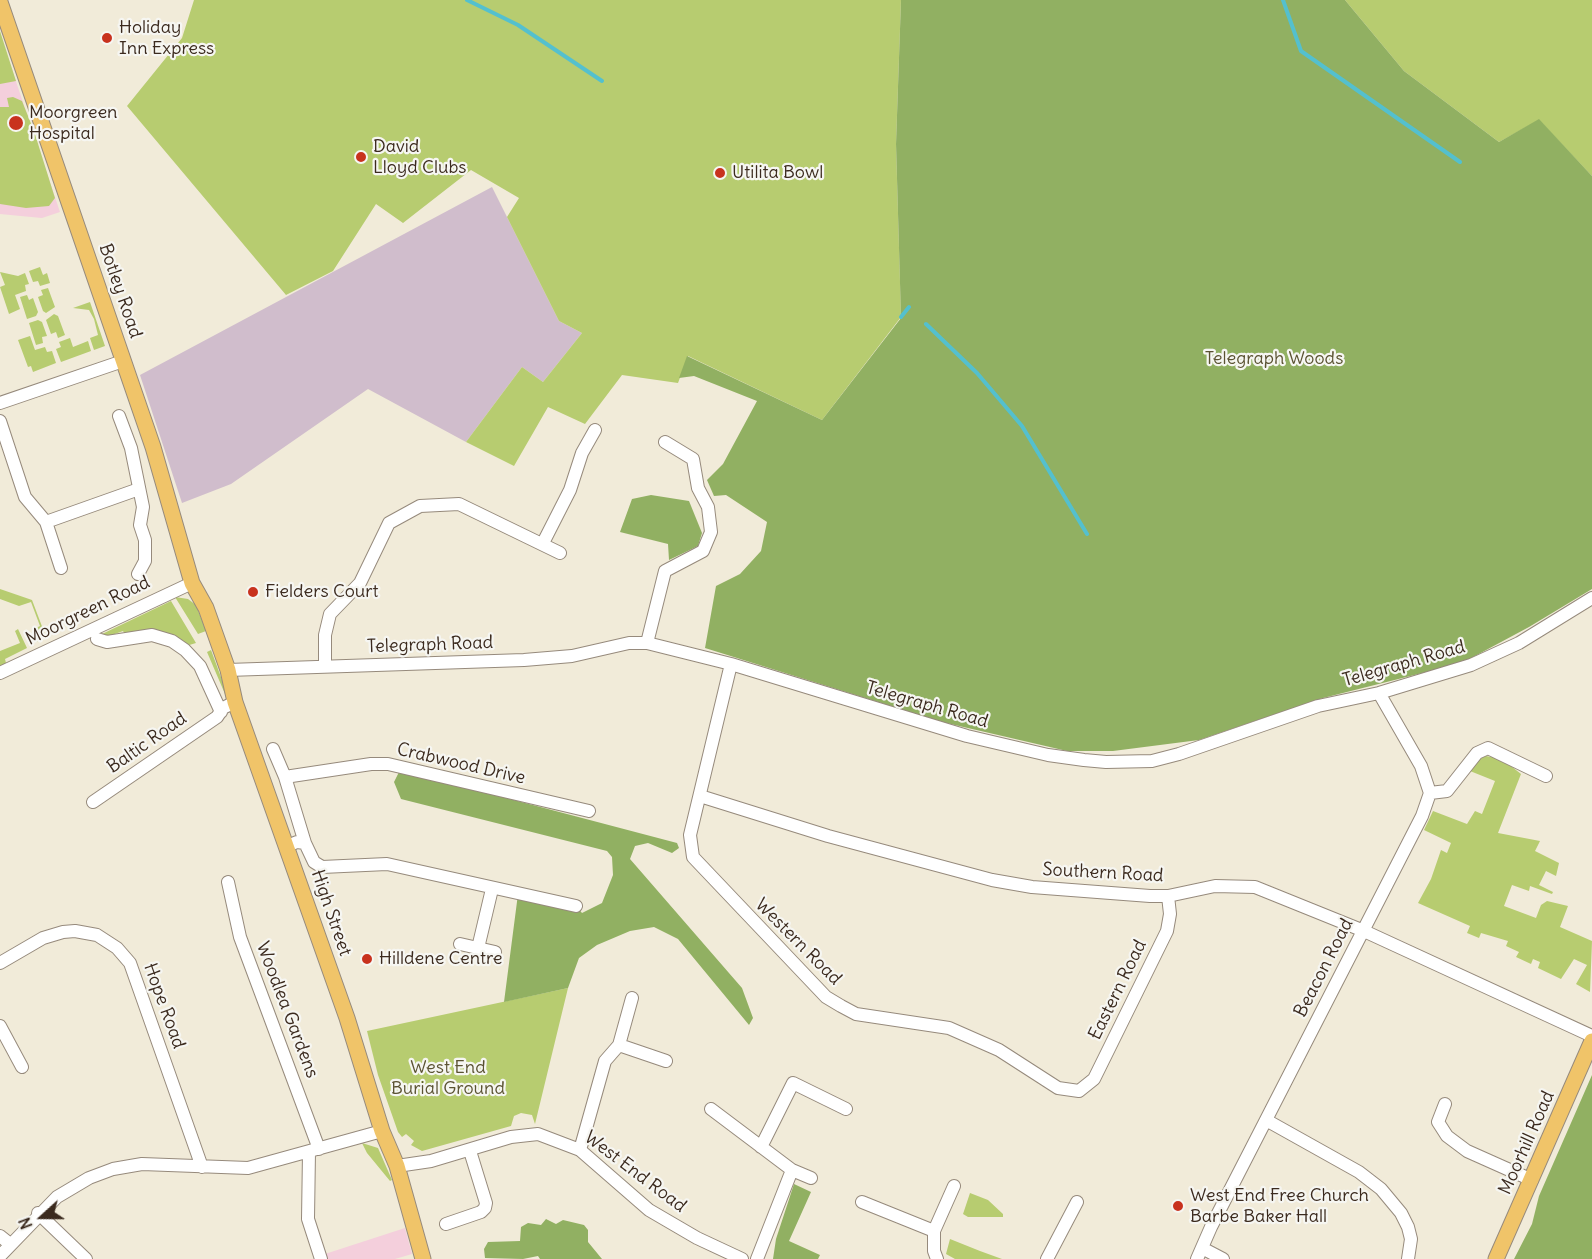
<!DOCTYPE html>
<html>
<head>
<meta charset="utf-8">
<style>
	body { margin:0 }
	#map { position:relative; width:1592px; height:1259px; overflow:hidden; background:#f1ebd9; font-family:Delius,sans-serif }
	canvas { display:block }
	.north { position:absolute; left:12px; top:1187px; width:60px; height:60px; -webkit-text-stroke:4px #f6f6f2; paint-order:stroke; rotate:249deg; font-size:16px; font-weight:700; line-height:24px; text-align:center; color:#3b2a1e }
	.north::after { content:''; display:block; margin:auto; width:21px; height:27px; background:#3b2a1e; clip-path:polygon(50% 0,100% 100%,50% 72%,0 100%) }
</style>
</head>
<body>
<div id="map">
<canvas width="1592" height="1259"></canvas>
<div class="north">N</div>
</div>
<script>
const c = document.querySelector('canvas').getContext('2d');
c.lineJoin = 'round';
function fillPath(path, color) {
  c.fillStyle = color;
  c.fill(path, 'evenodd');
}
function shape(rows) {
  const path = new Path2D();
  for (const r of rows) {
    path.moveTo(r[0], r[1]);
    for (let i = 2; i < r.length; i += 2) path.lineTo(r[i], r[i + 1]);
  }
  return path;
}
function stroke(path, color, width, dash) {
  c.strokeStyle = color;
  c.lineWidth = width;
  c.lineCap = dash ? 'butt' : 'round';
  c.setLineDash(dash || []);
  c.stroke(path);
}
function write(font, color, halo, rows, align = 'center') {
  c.font = font + ' Delius,sans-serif';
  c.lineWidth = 4.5;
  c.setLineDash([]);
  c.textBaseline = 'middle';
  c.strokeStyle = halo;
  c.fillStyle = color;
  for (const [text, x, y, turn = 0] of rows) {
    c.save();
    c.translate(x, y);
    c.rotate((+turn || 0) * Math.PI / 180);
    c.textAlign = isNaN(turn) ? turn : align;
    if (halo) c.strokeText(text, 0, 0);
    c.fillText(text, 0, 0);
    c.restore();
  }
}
const built = shape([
	[0,34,60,212,42,218,0,214],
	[405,1228,412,1254,395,1259,327,1259,325,1254]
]);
const industrial = shape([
	[492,187,559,321,582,333,543,382,522,367,466,442,368,389,231,484,182,503,140,375]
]);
const green = shape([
	[194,0,901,0,896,144,901,317,822,420,688,356,678,383,622,375,585,424,548,407,514,466,466,442,522,367,543,382,582,333,559,321,507,217,519,198,471,170,403,223,376,204,333,271,286,295,127,106,182,38],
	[1345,0,1592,0,1592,176,1539,120,1499,142,1404,71],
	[0,31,16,81,0,84],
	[13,97,22,101,34,131,55,198,49,206,26,208,0,204,0,107,9,107,7,98],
	[40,267,43,275,47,273,50,283,40,286,38,281,33,282,29,271],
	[0,272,18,276,25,273,29,284,25,285,26,291,15,295,20,309,9,314,0,287,5,285],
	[48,288,55,307,46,313,43,311,38,297,43,295,41,290],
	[27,295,29,300,33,298,38,312,36,316,27,319,20,297],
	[90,302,105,346,94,350,90,338,98,335,94,319,89,310,73,308],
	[54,314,58,316,65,335,58,338,56,332,51,334,46,320],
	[38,320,42,322,47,336,42,337,43,343,36,345,29,323],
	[30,336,35,350,45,347,47,352,52,351,56,363,33,372,31,366,28,367,18,340],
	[70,338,73,347,88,341,91,351,61,362,56,349,61,347,59,342],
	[0,589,32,600,46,637,36,642,32,630,40,626,31,602,19,606,0,599],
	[175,597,188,599,196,605,206,631,198,634],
	[171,601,196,643,186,646,126,636,123,631,112,635,113,638,100,635],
	[18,629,27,648,5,659,6,663,0,666,0,651,20,643,15,631],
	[211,650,225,688,225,694,207,652],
	[1486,756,1502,759,1521,774,1498,833,1540,841,1535,851,1559,863,1556,876,1546,871,1539,885,1553,892,1552,894,1530,886,1529,891,1512,885,1504,906,1536,918,1541,905,1547,901,1568,906,1560,927,1592,941,1590,992,1576,984,1587,965,1574,959,1561,979,1538,968,1540,962,1533,959,1531,964,1516,957,1519,952,1506,946,1508,941,1481,933,1479,938,1467,933,1470,926,1418,903,1431,879,1441,850,1447,853,1451,843,1424,830,1433,811,1467,824,1475,811,1482,814,1495,781,1470,771,1479,758],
	[568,988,535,1124,532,1115,521,1113,514,1116,511,1126,422,1151,411,1145,414,1141,406,1134,402,1137,398,1132,378,1075,367,1031],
	[362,1143,378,1148,392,1180,390,1181,367,1153],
	[970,1193,988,1200,1003,1214,1003,1217,968,1217,963,1214],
	[950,1239,980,1251,1002,1259,955,1259,946,1254]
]);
const forest = shape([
	[901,0,1345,0,1404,71,1499,142,1539,119,1592,176,1592,589,1529,627,1462,663,1323,698,1199,740,1113,751,1067,751,942,722,705,648,716,586,740,574,761,551,767,522,726,495,714,496,707,480,723,464,757,401,694,376,679,378,687,356,822,420,901,318,896,144],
	[651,495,689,501,702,533,698,546,669,560,668,544,620,532,632,499],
	[400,770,677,843,679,848,672,853,648,843,635,846,630,859,742,988,753,1018,749,1025,678,939,654,927,630,931,597,945,579,958,568,988,504,1002,518,894,576,906,582,913,602,903,613,875,612,857,607,851,401,799,394,782],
	[1592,1075,1592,1259,1514,1259,1532,1224,1539,1196],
	[794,1184,811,1192,789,1241,820,1255,818,1259,773,1259,776,1239],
	[546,1219,556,1224,563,1220,584,1225,588,1230,588,1242,602,1259,540,1259,538,1256,523,1259,485,1258,484,1249,488,1242,520,1241,521,1227,528,1223,541,1225]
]);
const stream = shape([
	[467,0,518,25,602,81],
	[1283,0,1301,51,1460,162],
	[901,317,909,307],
	[926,324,977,373,1022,426,1087,534]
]);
const minor = shape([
	[0,403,123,361],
	[119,416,131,448,143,507,140,525,145,540,145,561,138,574],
	[0,421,25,497,46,522,61,568],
	[46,522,139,489],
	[543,543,570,490,582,453,595,430],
	[97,639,107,642,152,635,172,641,185,650,200,666,221,712],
	[647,643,665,571,703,551,711,532,708,507,698,488,693,459,665,442],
	[731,664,690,835,693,857,826,997,841,1006,856,1014,949,1028,999,1050,1058,1088,1079,1091,1094,1079,1167,931,1170,914,1168,896],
	[325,666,325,635,330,614,360,583,389,523,420,506,459,504,560,553],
	[228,670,524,660,572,656,629,643,647,643,731,664,967,736,1048,755,1084,760,1106,762,1152,761,1179,754,1318,706,1379,693,1471,665,1519,643,1592,598],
	[0,673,192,583],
	[273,749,285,777],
	[1430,793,1447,791,1477,753,1488,748,1546,776],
	[700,796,828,836,992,880,1032,887,1150,896,1168,896,1215,886,1255,887,1364,931,1592,1036],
	[93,802,217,717,223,708,235,702],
	[305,843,285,777,371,764,388,764,589,811],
	[287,846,297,842,305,843,314,862,322,867,387,864,576,906],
	[228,882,240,937,319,1149],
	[460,944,495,952],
	[478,948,492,889],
	[0,963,43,938,63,932,75,931,97,935,117,948,130,963,202,1167],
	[0,1026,22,1067],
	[619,1045,666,1061],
	[1445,1104,1438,1122,1447,1136,1467,1151,1532,1180],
	[711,1109,792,1170,811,1178],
	[1266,1120,1359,1172,1381,1189,1401,1213,1408,1227,1411,1239,1408,1259],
	[761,1147,793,1083,846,1109],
	[580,1150,605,1061,619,1045,632,998],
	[309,1152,308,1219,321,1259],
	[397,1166,431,1161,511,1137,538,1134,580,1150,649,1210,697,1238,742,1259],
	[862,1202,934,1231],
	[38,1213,86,1259],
	[446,1224,481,1212,485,1208,486,1203,470,1151],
	[0,1236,10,1244],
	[1202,1248,1223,1259],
	[0,1256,57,1197,89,1178,113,1169,142,1164,248,1168,382,1131],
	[757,1259,792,1170],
	[937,1259,934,1251,934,1231,954,1186],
	[1047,1259,1077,1202],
	[1197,1259,1211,1227,1422,816,1430,793,1421,766,1379,693]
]);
const major = shape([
	[0,2,153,447,192,583,206,608,228,670,235,702,347,1018,382,1131,397,1166,423,1259],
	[1496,1259,1592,1041]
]);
const markers = [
	[107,38,6,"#c8321e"],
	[16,123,8,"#c8321e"],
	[361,157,6,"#c8321e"],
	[720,173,6,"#c8321e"],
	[253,592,6,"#c8321e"],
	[367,959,6,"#c8321e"],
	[1178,1206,6,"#c8321e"]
];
const poiNames = [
	["Holiday",119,28],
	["Inn Express",119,49],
	["Moorgreen",29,113],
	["Hospital",29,134],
	["David",373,147],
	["Lloyd Clubs",373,168],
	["Utilita Bowl",732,173],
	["Fielders Court",265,592],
	["Hilldene Centre",379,959],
	["West End Free Church",1190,1196],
	["Barbe Baker Hall",1190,1217]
];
const streetNames = [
	["Botley Road",120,291,71],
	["Moorgreen Road",88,611,-26],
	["Telegraph Road",430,645,-2],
	["Telegraph Road",1404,664,-16],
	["Telegraph Road",927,705,16],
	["Baltic Road",147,743,-35],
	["Crabwood Drive",461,764,13],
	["Southern Road",1103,873,3],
	["High Street",331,913,71],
	["Western Road",798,942,45],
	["Beacon Road",1324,968,-63],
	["Eastern Road",1118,990,-64],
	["Hope Road",164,1006,70],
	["Woodlea Gardens",287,1010,69],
	["Moorhill Road",1527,1143,-66],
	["West End Road",635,1172,37]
];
const parkNames = [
	["Telegraph Woods",1274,359],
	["West End",448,1068],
	["Burial Ground",448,1089]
];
fillPath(built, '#f4cfdc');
fillPath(industrial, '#d0bdcc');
fillPath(green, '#b7cc70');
fillPath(forest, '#91b062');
stroke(stream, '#54c0ce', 4);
stroke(minor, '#968a7c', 14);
stroke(major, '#968a7c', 17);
stroke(minor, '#fff', 12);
stroke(major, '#f0c469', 15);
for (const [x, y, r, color] of markers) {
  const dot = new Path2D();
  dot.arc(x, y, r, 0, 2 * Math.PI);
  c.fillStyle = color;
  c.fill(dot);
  stroke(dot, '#f6f6f2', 2);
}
write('18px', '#3b2a1e', '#f6f6f2', poiNames, 'left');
write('18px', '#3b2a1e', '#f6f6f2', streetNames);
write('18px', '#5a5232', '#f6f6f2', parkNames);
</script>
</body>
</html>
